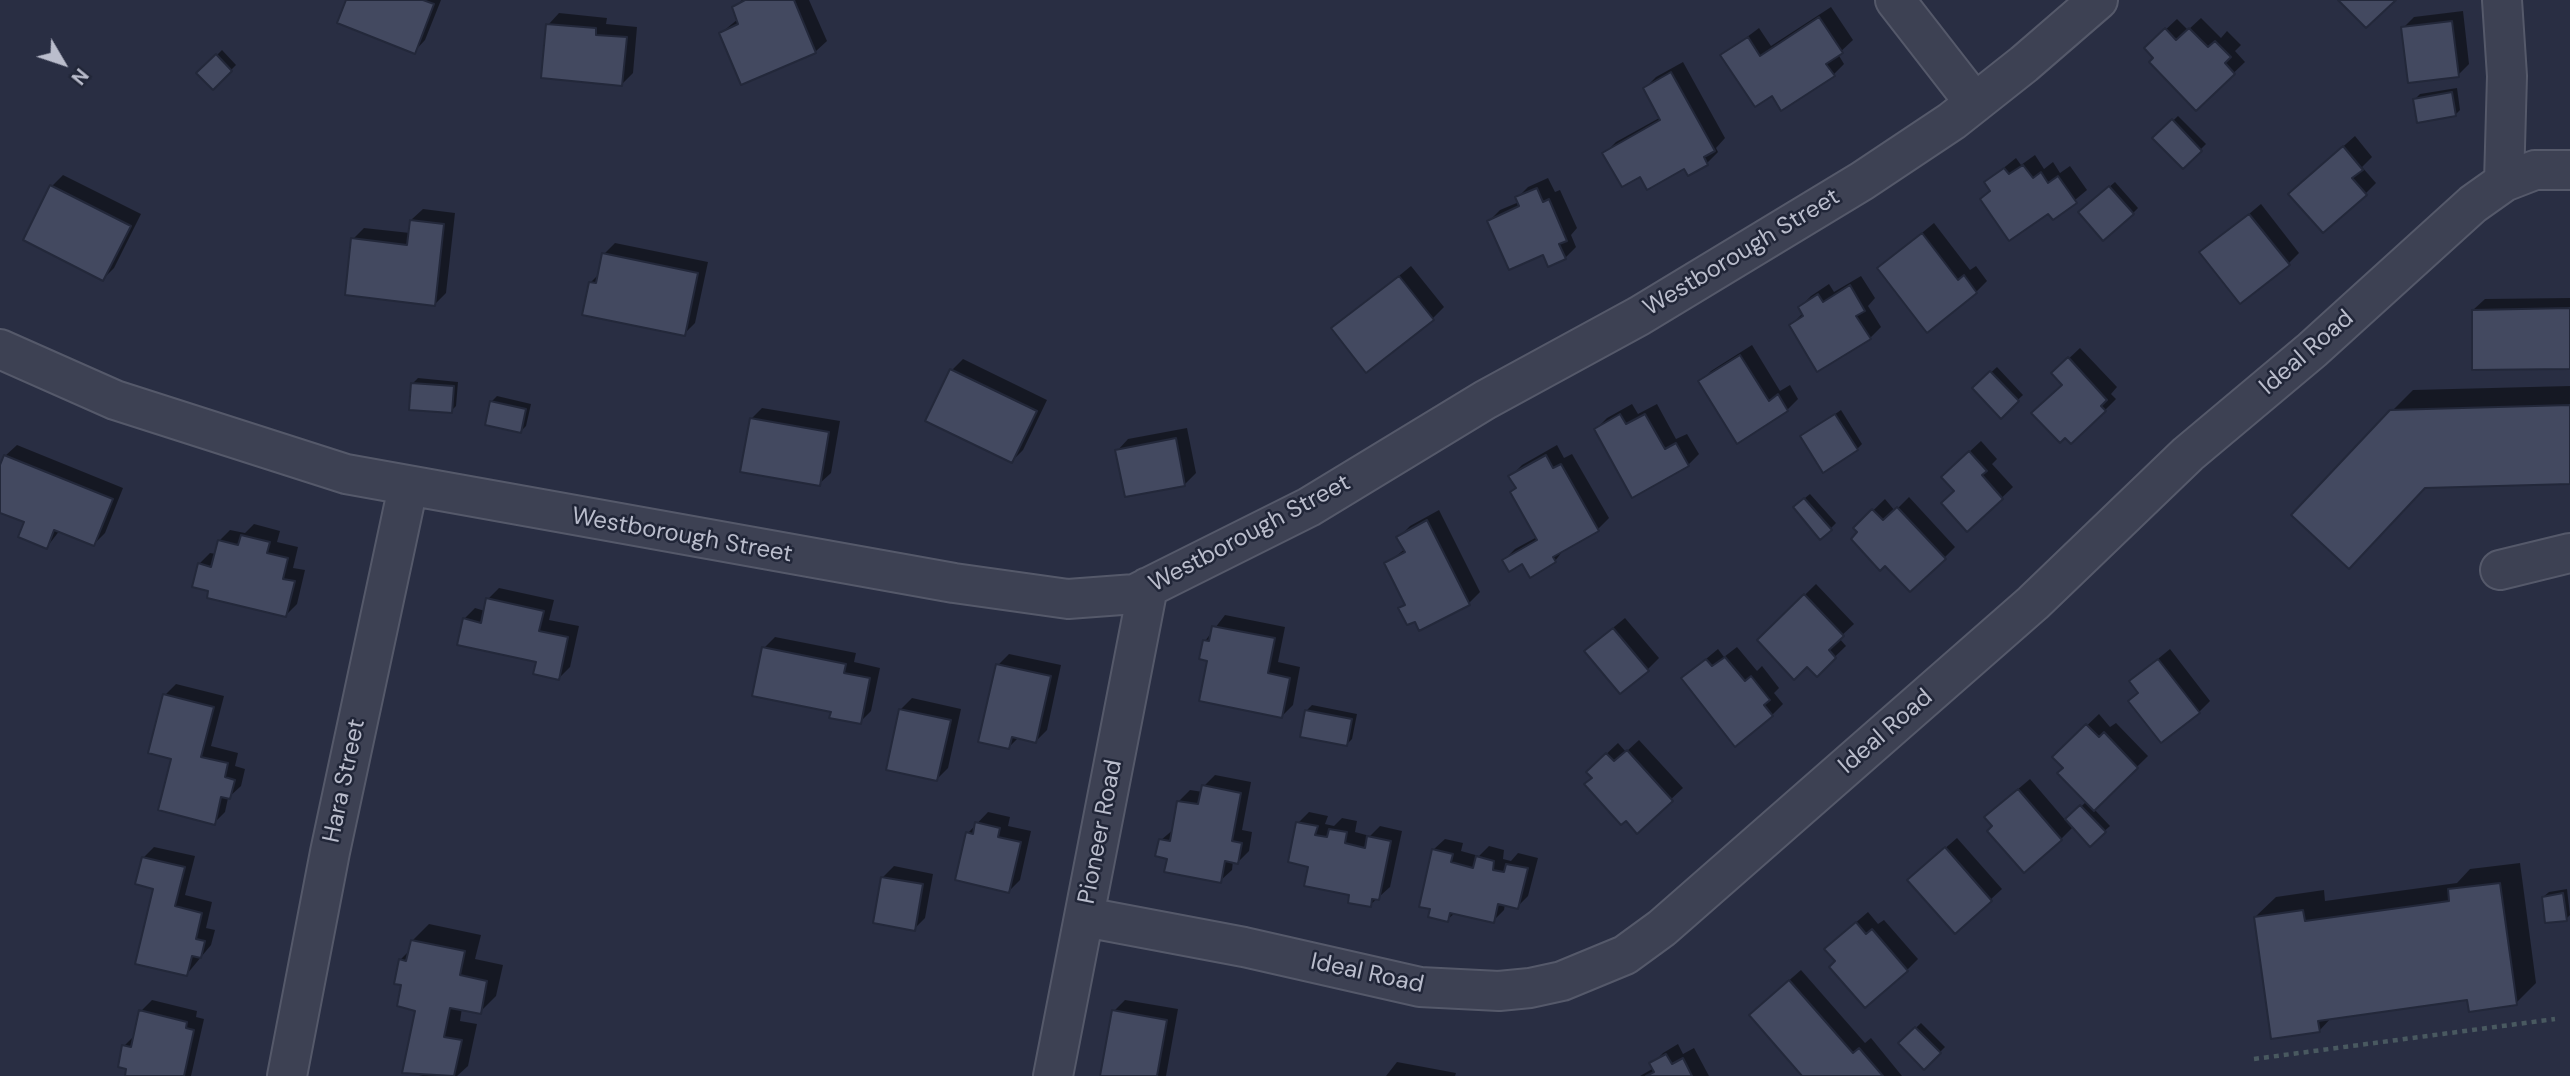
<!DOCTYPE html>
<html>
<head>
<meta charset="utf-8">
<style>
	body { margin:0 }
	#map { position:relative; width:2570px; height:1076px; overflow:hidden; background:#292e43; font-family:"DM Sans",sans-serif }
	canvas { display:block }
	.north { position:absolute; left:28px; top:28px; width:70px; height:70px; -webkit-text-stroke:5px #212638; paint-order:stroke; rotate:129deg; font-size:19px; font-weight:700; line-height:28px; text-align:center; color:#babdcc }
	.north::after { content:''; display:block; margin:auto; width:24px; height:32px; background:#babdcc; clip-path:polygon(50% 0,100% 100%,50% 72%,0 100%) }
</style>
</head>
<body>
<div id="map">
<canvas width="2570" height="1076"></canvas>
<div class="north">N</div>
</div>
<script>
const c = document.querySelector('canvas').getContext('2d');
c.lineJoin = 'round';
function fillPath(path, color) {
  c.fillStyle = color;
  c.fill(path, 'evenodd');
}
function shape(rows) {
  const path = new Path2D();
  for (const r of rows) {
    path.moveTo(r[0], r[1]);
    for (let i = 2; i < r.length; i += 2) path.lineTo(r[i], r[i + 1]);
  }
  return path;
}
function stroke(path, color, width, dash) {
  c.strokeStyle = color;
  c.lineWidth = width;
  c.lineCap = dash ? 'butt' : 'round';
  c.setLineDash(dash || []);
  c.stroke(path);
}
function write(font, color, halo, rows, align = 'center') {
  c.font = font + ' "DM Sans",sans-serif';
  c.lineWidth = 5;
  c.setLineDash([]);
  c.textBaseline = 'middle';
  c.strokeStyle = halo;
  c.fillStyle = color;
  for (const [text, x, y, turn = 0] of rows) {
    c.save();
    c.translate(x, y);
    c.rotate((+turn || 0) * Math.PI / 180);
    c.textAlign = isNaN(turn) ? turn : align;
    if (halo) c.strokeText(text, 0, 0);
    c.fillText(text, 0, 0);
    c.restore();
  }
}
const shadow = shape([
	[348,0,441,0,425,40,414,52],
	[742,0,809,0,827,41,815,52,721,33,738,19,734,8],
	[1831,7,1853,40,1838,54,1844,64,1833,75,1772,94,1723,55,1759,28,1771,46],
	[2463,11,2469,64,2458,75,2403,28,2414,17],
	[559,13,607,18,606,24,637,27,633,73,622,84,548,25],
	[2201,18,2221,38,2227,31,2241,45,2235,51,2245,62,2196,109,2146,48,2177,19,2188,30],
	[222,50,236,65,213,88,199,73],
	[1683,62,1725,138,1716,148,1718,152,1707,163,1641,174,1605,153,1616,142,1661,117,1645,88,1656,77],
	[2457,88,2460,110,2455,115,2415,99,2420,94],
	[2178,116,2206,144,2183,167,2155,138],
	[2355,136,2372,157,2362,167,2376,183,2365,194,2302,183],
	[2035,155,2044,169,2053,162,2060,173,2070,166,2087,190,2053,218,2048,211,1991,190,1986,182,2016,158,2021,165],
	[63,175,141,214,114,268,103,279,52,186],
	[1548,178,1555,192,1560,190,1577,228,1571,235,1576,247,1565,258,1544,253,1489,221,1500,210,1519,202,1517,198,1528,187],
	[2115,182,2138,208,2133,213,2086,207],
	[2261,204,2299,253,2288,264,2202,253],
	[423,209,455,213,446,293,435,304,353,239,364,228,410,233,411,220],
	[1934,223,1970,270,1976,266,1987,281,1976,292,1879,268],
	[615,243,708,262,695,323,684,334,590,283,600,273,604,254],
	[1411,266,1444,307,1433,318,1334,329],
	[1861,276,1875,298,1868,306,1881,327,1870,338,1791,325,1803,313,1800,307,1811,296,1829,284,1834,292],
	[2570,298,2570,367,2473,310,2485,299],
	[1752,345,1780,391,1790,385,1798,399,1787,410,1700,382,1711,371],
	[2080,348,2117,387,2111,394,2116,399,2105,410,2064,385,2064,363],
	[963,359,1047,400,1023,450,1012,461,952,370],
	[1997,367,2023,395,2001,416,1974,388],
	[418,378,458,382,456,406,451,411,413,383],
	[2570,386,2570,482,2392,411,2413,390],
	[497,396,531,404,526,426,521,431,492,401],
	[1632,404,1638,414,1657,404,1676,439,1687,434,1699,454,1688,465,1596,429,1607,418],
	[762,408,840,421,831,473,819,484,751,419],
	[1841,410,1862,444,1857,449,1802,437],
	[1187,428,1196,473,1185,484,1117,451,1128,439],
	[1981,441,1997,459,1992,464,2013,487,1968,530,1956,490,1954,466],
	[17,445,123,488,105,533,94,544,60,530,47,547,27,521,0,511,0,470,5,456],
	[1557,445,1564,458,1572,454,1609,518,1598,529,1565,548,1555,561,1504,560,1515,549,1537,537,1512,492,1517,487,1511,476,1522,465],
	[1810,494,1836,523,1831,528,1800,502],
	[1909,497,1955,547,1944,558,1859,532,1855,528,1885,499,1895,511],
	[1439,510,1480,592,1469,603,1401,609,1406,603,1386,564,1405,549,1399,537,1410,526],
	[254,524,280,531,277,542,298,547,293,568,305,570,297,604,286,615,210,589,199,564,210,553,216,554,219,541,230,530,245,533],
	[1816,584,1854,624,1839,638,1846,646,1817,674,1807,664,1759,640],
	[499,588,554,600,549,620,579,626,570,667,559,678,538,661,464,619,475,608,485,611,488,599],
	[1225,615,1285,627,1278,662,1300,667,1293,705,1282,716,1209,660,1205,641],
	[1625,618,1659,658,1648,669,1598,640],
	[775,637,856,653,854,662,880,668,871,711,860,722,833,711,764,648],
	[1737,647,1757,671,1762,666,1779,688,1774,693,1783,704,1772,715,1683,678,1718,649,1724,657],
	[2170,649,2210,701,2199,712,2139,692,2131,681],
	[1009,654,1061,665,1047,730,1036,741,1019,737,1009,747,998,665],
	[176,684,224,696,211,746,238,753,235,766,245,769,241,786,228,798,225,812,214,823,173,757,165,695],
	[912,698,961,709,948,768,937,779,900,710],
	[1312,705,1357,714,1352,739,1347,744,1307,710],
	[2099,714,2110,727,2116,723,2148,756,2094,809,2110,826,2090,844,2074,826,2061,839,1994,826,1998,806,2030,779,2066,821,2087,801,2054,757],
	[1639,740,1683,788,1637,831,1593,778,1599,761,1618,743,1626,752],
	[1215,775,1251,782,1242,830,1252,832,1249,851,1238,862,1233,861,1232,870,1220,881,1169,857,1161,840,1174,829,1179,801,1190,790,1203,792,1204,786],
	[988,812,1010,817,1008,826,1031,831,1020,880,1009,891,968,833],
	[1309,812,1328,816,1325,824,1334,826,1342,818,1357,821,1355,832,1370,836,1380,826,1402,831,1390,887,1370,905,1310,865,1298,823],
	[1957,838,2002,889,1955,932,1921,869],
	[1445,839,1463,843,1461,851,1479,856,1489,846,1504,850,1503,859,1511,861,1518,853,1538,858,1528,896,1517,907,1505,904,1504,910,1493,921,1455,913,1447,920,1433,850],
	[154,847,195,856,185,895,212,902,206,928,215,930,211,945,187,974,143,858],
	[2520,863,2536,983,2516,1003,2469,998,2332,1017,2319,1031,2255,917,2276,897,2324,890,2325,901,2457,883,2470,869],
	[894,866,933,874,925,918,914,929,883,877],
	[2567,889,2570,915,2566,919,2543,897,2549,892],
	[1868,912,1878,924,1884,920,1918,959,1907,970,1837,961,1838,938],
	[429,924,481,935,475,959,503,965,496,996,480,1012,462,1008,460,1021,477,1024,468,1066,457,1076,423,1076,404,1072,417,1009,403,984,400,960,410,950,412,941],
	[1801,970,1865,1043,1871,1038,1902,1076,1805,1076,1762,1004],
	[152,1000,197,1011,196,1017,204,1019,191,1076,127,1076,129,1067,124,1046,136,1034,141,1011],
	[1125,1000,1178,1009,1166,1076,1102,1076,1114,1011],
	[1921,1023,1945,1047,1924,1068,1900,1043],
	[1678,1044,1683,1054,1694,1048,1709,1076,1640,1076,1654,1068,1652,1064,1663,1053],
	[1397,1062,1456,1073,1455,1076,1386,1076]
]);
const building = shape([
	[346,0,423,0,434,4,415,54,337,23,346,0],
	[794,0,816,53,741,85,719,33,738,24,732,7,745,0,794,0],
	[2338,0,2396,0,2366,28,2338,0],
	[1819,17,1843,53,1826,64,1835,76,1781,111,1772,96,1755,107,1720,55,1748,37,1760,56,1819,17],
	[2452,21,2459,77,2408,83,2401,27,2452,21],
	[546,24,596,28,596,35,627,37,622,86,541,78,546,24],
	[2165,28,2176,40,2189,28,2208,47,2215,41,2231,57,2225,63,2235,74,2196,111,2149,62,2153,58,2144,48,2165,28],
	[216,54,232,71,213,90,196,73,216,54],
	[1671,72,1715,151,1704,157,1708,165,1688,176,1684,169,1647,190,1640,177,1622,187,1602,153,1660,120,1643,88,1671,72],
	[2452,92,2456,116,2417,123,2413,99,2452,92],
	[2172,119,2202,151,2183,169,2152,138,2172,119],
	[2343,146,2363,170,2352,178,2367,195,2323,233,2288,194,2343,146],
	[2023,165,2033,178,2041,172,2048,183,2058,176,2077,203,2053,220,2048,214,2009,241,1980,199,1990,191,1984,182,2004,168,2009,174,2023,165],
	[50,185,131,226,103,281,23,240,50,185],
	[2109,186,2134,214,2103,241,2078,212,2109,186],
	[1537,188,1543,202,1549,199,1567,241,1559,244,1566,259,1548,267,1543,255,1509,270,1487,221,1519,206,1515,197,1537,188],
	[2249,214,2290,265,2240,304,2199,252,2249,214],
	[410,220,444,224,435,306,345,295,351,238,407,245,410,220],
	[1922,233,1958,280,1964,275,1977,293,1927,333,1877,268,1922,233],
	[602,253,698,273,685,336,582,315,589,282,596,283,602,253],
	[1399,276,1434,320,1366,373,1331,328,1399,276],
	[1850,285,1865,311,1856,316,1871,339,1817,372,1789,325,1803,316,1798,307,1818,294,1823,302,1850,285],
	[2570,308,2570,369,2472,370,2472,310,2570,308],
	[1740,355,1769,401,1778,394,1788,411,1737,444,1698,381,1740,355],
	[2068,357,2107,400,2101,406,2106,411,2071,444,2065,438,2060,443,2031,413,2062,385,2051,373,2068,357],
	[950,369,1037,411,1012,463,925,421,950,369],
	[1990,371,2019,401,2001,419,1972,388,1990,371],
	[411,383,454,386,452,413,409,410,411,383],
	[490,401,526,409,521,433,485,425,490,401],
	[2570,405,2570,484,2425,488,2349,569,2291,515,2390,410,2570,405],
	[1620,414,1626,424,1645,414,1665,449,1676,443,1689,466,1632,498,1594,429,1620,414],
	[1835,414,1858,450,1823,473,1800,436,1835,414],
	[750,418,829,432,820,486,740,472,750,418],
	[1176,438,1185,486,1125,497,1115,450,1176,438],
	[1969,451,1987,471,1982,475,2003,499,1967,532,1941,503,1954,491,1941,477,1969,451],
	[4,455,113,499,94,546,54,530,47,549,18,537,24,522,0,513,0,465,4,455],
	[1546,455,1553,468,1561,464,1599,531,1553,557,1556,562,1530,578,1522,564,1509,572,1502,560,1537,540,1510,492,1516,488,1508,476,1546,455],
	[1804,498,1832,530,1820,540,1793,507,1804,498],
	[1897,507,1946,559,1910,592,1885,566,1880,571,1851,539,1857,532,1853,528,1872,509,1883,520,1897,507],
	[1427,520,1470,605,1419,631,1415,622,1407,625,1398,608,1405,605,1384,563,1405,552,1396,537,1427,520],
	[241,535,270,542,267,553,288,558,283,579,295,581,286,617,207,598,208,591,192,587,198,563,211,567,218,540,238,545,241,535],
	[1804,594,1844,636,1829,650,1836,658,1817,677,1807,667,1794,680,1757,640,1804,594],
	[486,598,544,611,539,631,568,637,559,680,533,674,536,662,457,645,463,618,481,623,486,598],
	[1212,626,1275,638,1268,673,1290,678,1282,718,1199,701,1207,661,1199,659,1203,640,1209,641,1212,626],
	[1613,628,1649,671,1620,694,1584,651,1613,628],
	[762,647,846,664,844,673,870,678,861,724,829,718,831,712,752,696,762,647],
	[1725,657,1745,681,1751,676,1770,700,1764,705,1773,716,1735,747,1681,678,1706,659,1712,666,1725,657],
	[2158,659,2200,713,2161,743,2128,701,2138,693,2129,681,2158,659],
	[996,664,1051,676,1036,743,1012,737,1009,749,978,742,996,664],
	[163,694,214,707,201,757,228,763,225,777,235,780,230,799,221,797,215,825,158,810,171,759,148,753,163,694],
	[899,709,951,720,937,781,886,770,899,709],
	[1305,710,1352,719,1347,746,1300,737,1305,710],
	[2086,724,2099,737,2104,732,2138,768,2094,811,2057,773,2063,768,2052,757,2086,724],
	[1627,750,1673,801,1637,834,1626,821,1621,825,1584,784,1592,778,1586,772,1606,753,1614,761,1627,750],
	[1202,785,1241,793,1232,841,1242,843,1238,864,1225,861,1221,883,1164,872,1167,859,1155,856,1159,839,1170,841,1177,801,1198,804,1202,785],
	[2018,789,2062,840,2024,873,1987,831,1992,826,1984,817,2018,789],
	[2080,805,2106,832,2090,847,2065,819,2080,805],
	[975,822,1000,828,998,837,1021,842,1009,893,955,880,966,832,973,834,975,822],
	[1296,822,1318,826,1315,835,1327,837,1329,829,1347,832,1345,843,1365,848,1367,836,1391,841,1379,900,1372,899,1371,907,1348,903,1349,895,1304,886,1308,867,1288,862,1296,822],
	[1945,847,1992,901,1955,934,1907,880,1945,847],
	[1432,849,1453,854,1451,862,1473,868,1476,856,1494,861,1493,870,1504,872,1506,864,1528,868,1518,909,1498,904,1494,923,1450,913,1448,922,1428,917,1430,909,1419,907,1432,849],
	[142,857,185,867,175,906,202,913,196,939,205,941,201,958,192,956,187,976,135,964,153,889,135,884,142,857],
	[881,877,923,884,915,931,873,923,881,877],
	[2500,883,2517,1005,2469,1012,2467,1000,2318,1021,2320,1032,2271,1039,2254,917,2303,910,2305,921,2449,901,2448,889,2500,883],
	[2563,893,2567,921,2545,923,2542,897,2563,893],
	[1856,922,1866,934,1872,929,1908,971,1865,1008,1829,967,1835,961,1824,949,1856,922],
	[411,940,465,951,460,975,487,981,481,1014,450,1008,444,1037,462,1040,454,1076,402,1073,415,1011,397,1006,401,985,394,984,399,959,406,961,411,940],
	[1789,980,1853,1053,1859,1048,1883,1076,1802,1076,1749,1015,1789,980],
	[139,1010,187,1022,186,1028,194,1030,184,1076,125,1076,126,1069,118,1067,122,1045,131,1047,139,1010],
	[1112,1010,1167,1020,1157,1076,1100,1076,1112,1010],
	[1915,1027,1941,1053,1924,1070,1898,1043,1915,1027],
	[1666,1054,1672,1064,1683,1058,1692,1076,1646,1076,1654,1072,1649,1063,1666,1054]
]);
const path = shape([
	[2254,1059,2555,1019]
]);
const minor = shape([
	[1895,0,1975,103],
	[2502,0,2507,76,2504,182],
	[0,349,115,400,346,474,954,583,1068,599,1135,594,1309,507,1485,400,1639,316,1862,181,1952,121,2024,64,2098,0],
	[2500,570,2570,553],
	[1085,917,1244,947,1420,987,1499,991,1530,988,1562,981,1625,955,1662,928,2033,603,2188,454,2312,350,2473,204,2504,182,2535,170,2570,170],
	[287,1076,330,852,408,487],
	[1053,1076,1148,587]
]);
const streetNames = [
	["Westborough Street",1742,253,-31],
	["Ideal Road",2307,353,-41],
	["Westborough Street",1250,534,-28],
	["Westborough Street",682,536,10],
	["Ideal Road",1886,732,-41],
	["Hara Street",345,781,-78],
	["Pioneer Road",1101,832,-79],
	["Ideal Road",1367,974,12]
];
fillPath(shadow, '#0007');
fillPath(building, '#434960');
stroke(building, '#23283a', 2);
stroke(minor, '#55596a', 42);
stroke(path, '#495960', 4.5, [5, 5]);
stroke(minor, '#3d4153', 38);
write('24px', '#babdcc', '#212638', streetNames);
</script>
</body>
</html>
